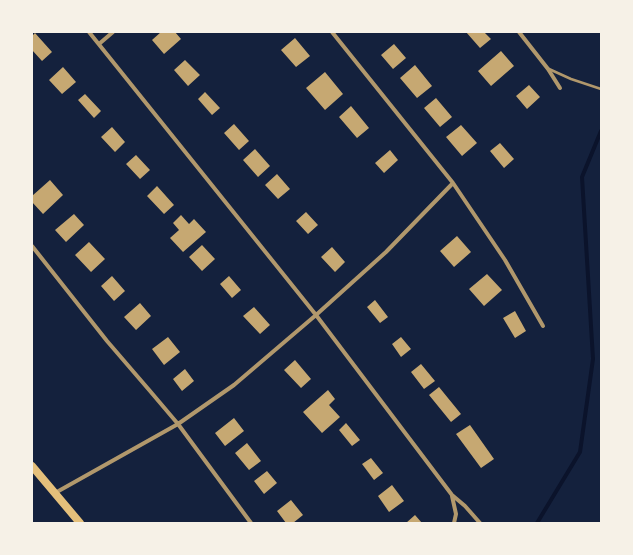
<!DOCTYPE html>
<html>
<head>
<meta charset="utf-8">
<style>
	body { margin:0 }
	#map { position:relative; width:633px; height:555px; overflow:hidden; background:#14213d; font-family:Montserrat,sans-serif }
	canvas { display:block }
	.frame { position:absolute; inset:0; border:33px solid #f6f1e7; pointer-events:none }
</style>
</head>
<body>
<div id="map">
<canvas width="633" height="555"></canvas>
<div class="frame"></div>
</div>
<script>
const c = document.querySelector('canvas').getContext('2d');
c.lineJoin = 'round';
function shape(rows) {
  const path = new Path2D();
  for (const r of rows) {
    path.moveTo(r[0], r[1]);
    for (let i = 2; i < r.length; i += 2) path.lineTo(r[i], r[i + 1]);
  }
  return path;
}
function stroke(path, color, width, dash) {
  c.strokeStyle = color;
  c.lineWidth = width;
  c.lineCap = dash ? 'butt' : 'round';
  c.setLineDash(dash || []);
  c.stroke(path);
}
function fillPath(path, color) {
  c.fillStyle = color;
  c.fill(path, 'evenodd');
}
const stream = shape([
	[537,523,580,452,593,359,582,177,601,131]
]);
const building = shape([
	[161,32,175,32,181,39,164,54,152,40],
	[466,32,484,32,491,39,480,48],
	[35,33,52,52,42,61,32,50,32,36],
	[295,38,310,56,296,67,281,50],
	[394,44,406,58,393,69,381,55],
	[501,51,514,66,491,86,478,71],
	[185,60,200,75,188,86,174,70],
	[415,65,432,86,417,98,400,78],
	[63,67,76,82,62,94,49,80],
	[325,72,343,94,325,110,306,88],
	[529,85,540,97,527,109,516,96],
	[205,92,220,108,212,115,198,99],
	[85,94,101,111,94,118,78,100],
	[436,98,452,117,440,127,424,108],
	[351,106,369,128,357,138,339,117],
	[234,124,249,141,239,150,224,133],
	[461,125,477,143,462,156,446,137],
	[112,127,125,142,115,152,101,137],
	[500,143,514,159,504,168,490,151],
	[255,149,270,166,258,177,243,160],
	[390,150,398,160,384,173,375,163],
	[136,155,150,170,140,179,126,164],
	[277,174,290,189,278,199,265,185],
	[50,180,63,195,43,214,32,202,32,196],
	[157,186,174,205,164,214,147,196],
	[306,212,318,225,308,234,296,221],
	[74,214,84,225,66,242,55,230],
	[181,215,189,224,194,219,206,232,183,252,170,238,179,230,173,223],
	[457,236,471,252,454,267,440,251],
	[89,242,105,259,91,272,75,255],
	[202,245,215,259,202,271,189,257],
	[332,247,345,262,335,272,321,257],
	[487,274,502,290,484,306,469,289],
	[112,276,125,291,114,301,101,286],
	[229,276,241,290,232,298,220,284],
	[375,300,388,317,380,323,367,307],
	[140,303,151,316,136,330,124,317],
	[254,307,270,325,260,334,243,316],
	[515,311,526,331,515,338,503,318],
	[168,337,180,352,164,365,152,349],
	[401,337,411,349,401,357,392,344],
	[295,360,311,379,301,388,284,370],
	[421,364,435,381,424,389,411,372],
	[185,369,194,381,182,391,173,379],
	[439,387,461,414,451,422,429,395],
	[328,390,335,399,329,405,340,417,322,433,303,412],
	[234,418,244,431,225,446,215,433],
	[346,423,360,440,352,446,339,430],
	[470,425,494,459,481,468,456,434],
	[247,443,261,461,249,470,235,453],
	[371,458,383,473,374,480,362,464],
	[267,471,277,483,264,494,254,481],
	[392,485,404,501,389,512,378,496],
	[291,500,303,515,293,523,286,523,277,511],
	[415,515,422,523,406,523]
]);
const service = shape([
	[549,69,571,79,601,89]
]);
const minor = shape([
	[89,32,316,315,452,495,465,506,480,523],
	[332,32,453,183,505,260,543,326],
	[519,32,548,69,560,88],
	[99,44,113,32],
	[32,246,107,341,150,391,178,424,251,523],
	[55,493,178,424,234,385,316,315,386,252,453,183],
	[452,496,456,514,454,523]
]);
const secondary = shape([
	[32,466,80,523]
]);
stroke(stream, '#0b132b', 4);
fillPath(building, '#c6a872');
stroke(service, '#b1986c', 2.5);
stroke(minor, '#b1986c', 4);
stroke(secondary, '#e5c07b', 8);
</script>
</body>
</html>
